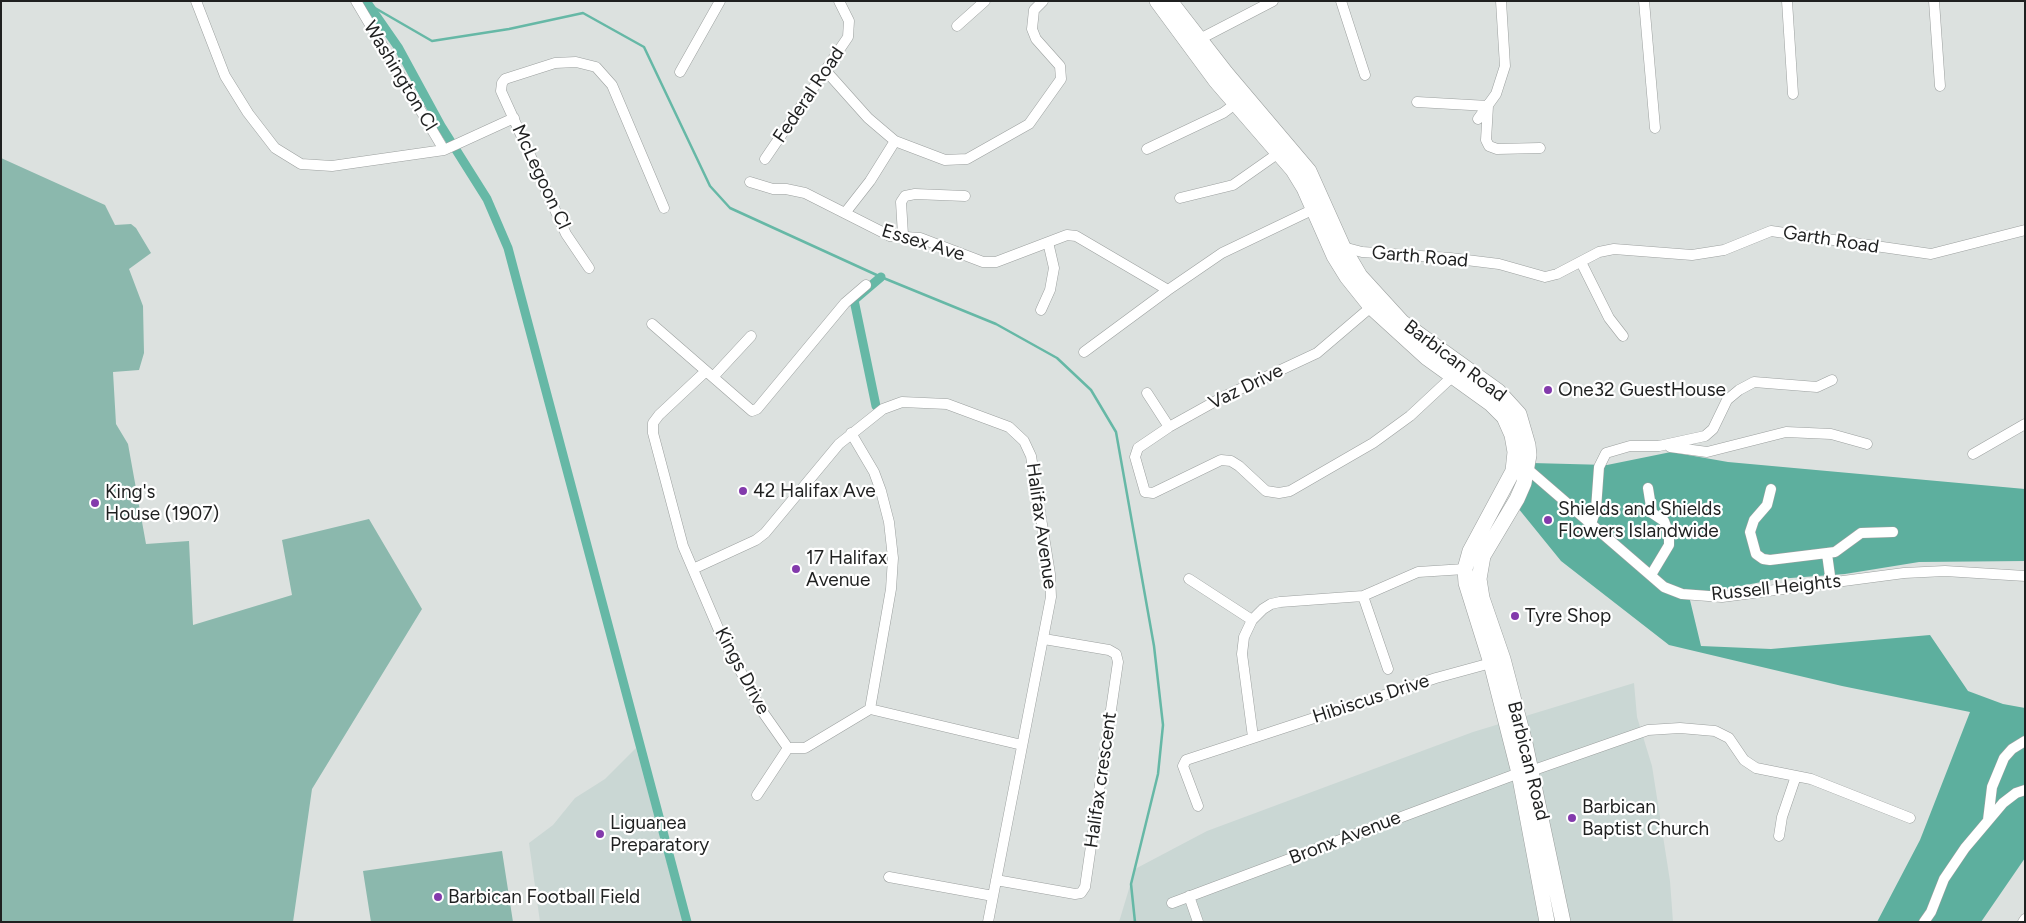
<!DOCTYPE html>
<html>
<head>
<meta charset="utf-8">
<style>
	body { margin:0 }
	#map { position:relative; width:2026px; height:923px; overflow:hidden; background:#dce1df; font-family:Figtree,sans-serif }
	canvas { display:block }
	.frame { position:absolute; inset:0; border:2px solid #1f2020; pointer-events:none }
</style>
</head>
<body>
<div id="map">
<canvas width="2026" height="923"></canvas>
<div class="frame"></div>
</div>
<script>
const c = document.querySelector('canvas').getContext('2d');
c.lineJoin = 'round';
function fillPath(path, color) {
  c.fillStyle = color;
  c.fill(path, 'evenodd');
}
function shape(rows) {
  const path = new Path2D();
  for (const r of rows) {
    path.moveTo(r[0], r[1]);
    for (let i = 2; i < r.length; i += 2) path.lineTo(r[i], r[i + 1]);
  }
  return path;
}
function stroke(path, color, width, dash) {
  c.strokeStyle = color;
  c.lineWidth = width;
  c.lineCap = dash ? 'butt' : 'round';
  c.setLineDash(dash || []);
  c.stroke(path);
}
function write(font, color, halo, rows, align = 'center') {
  c.font = font + ' Figtree,sans-serif';
  c.lineWidth = 4.5;
  c.setLineDash([]);
  c.textBaseline = 'middle';
  c.strokeStyle = halo;
  c.fillStyle = color;
  for (const [text, x, y, turn = 0] of rows) {
    c.save();
    c.translate(x, y);
    c.rotate((+turn || 0) * Math.PI / 180);
    c.textAlign = isNaN(turn) ? turn : align;
    if (halo) c.strokeText(text, 0, 0);
    c.fillText(text, 0, 0);
    c.restore();
  }
}
const built = shape([
	[1634,683,1637,717,1652,766,1670,881,1673,922,1119,922,1135,869,1207,831,1473,732],
	[636,748,683,922,540,922,529,843,553,825,575,798,605,779]
]);
const green = shape([
	[1,158,105,205,115,225,131,224,136,228,151,253,129,269,143,306,144,353,139,370,113,372,116,424,128,444,146,544,189,541,193,625,292,595,282,540,369,519,422,609,312,789,293,922,1,922],
	[502,851,513,922,371,922,363,871]
]);
const forest = shape([
	[1671,452,1728,462,2025,489,2025,561,1919,562,1845,574,1777,579,1689,596,1701,646,1771,649,1930,635,1968,691,2003,704,2025,708,2025,858,1981,922,1877,922,1920,840,1970,712,1842,686,1669,645,1561,561,1518,508,1532,463,1607,465]
]);
const stream = shape([
	[368,4,432,41,509,29,583,13,644,47,710,186,730,208,881,277,996,324,1057,358,1091,390,1116,432,1154,646,1163,725,1158,774,1131,884,1135,922]
]);
const canal = shape([
	[366,1,398,47,441,126,487,199,508,248,687,922],
	[876,406,854,300,881,277]
]);
const street = shape([
	[196,1,225,76,248,113,275,148,301,164,332,166,444,150,514,118],
	[356,1,444,150],
	[1341,1,1365,75],
	[1644,1,1655,128],
	[1787,1,1793,94],
	[1934,1,1940,86],
	[957,26,985,1],
	[1196,41,1273,1],
	[826,71,868,118,895,141,945,160,967,159,1029,124,1061,79,1060,66,1036,39,1032,29,1034,10,1043,1],
	[680,72,720,1],
	[1417,102,1488,106,1486,140,1489,146,1497,149,1540,148],
	[1478,119,1496,94,1505,66,1501,1],
	[1147,149,1223,113,1235,104],
	[765,159,848,37,849,21,839,1],
	[750,182,773,189,786,189,805,193,890,236,920,238,983,262,996,262,1067,235,1076,236,1168,290],
	[1180,198,1233,185,1280,152],
	[845,213,870,181,895,141],
	[903,235,901,202,905,196,915,194,965,196],
	[1343,247,1362,252,1450,258,1499,264,1545,277,1557,274,1599,252,1614,249,1692,255,1724,250,1771,231,1931,254,2025,230],
	[1581,262,1609,318,1623,336],
	[589,268,566,234,501,91,502,83,505,79,555,63,576,62,596,67,612,85,664,208],
	[1371,307,1317,353,1223,397,1169,427,1138,448,1135,457,1145,492,1153,493,1221,460,1231,461,1239,466,1266,491,1279,493,1290,491,1373,443,1410,416,1453,376],
	[1041,310,1050,290,1054,268,1048,242],
	[652,324,752,411,757,409,845,303,866,285],
	[1084,352,1168,290,1222,253,1314,209],
	[706,371,659,415,653,423,653,433,683,546,721,635,762,711,788,748,805,748,870,709,1022,745],
	[713,377,751,336],
	[1147,393,1169,427],
	[851,433,874,472,881,491,889,522,893,558,891,589,870,709],
	[1670,447,1707,452,1786,432,1831,434,1867,444],
	[1973,454,2025,424],
	[1524,466,1664,587,1682,594,1722,597,1904,573,1945,571,2025,576],
	[1648,488,1652,513,1664,521,1669,534,1669,545,1651,575],
	[1771,489,1767,505,1754,520,1750,532,1756,554,1763,559,1770,560,1835,552,1861,533,1893,532],
	[1591,524,1596,509,1599,467,1606,453,1630,446,1659,446,1705,436,1713,429,1727,400,1739,390,1754,382,1817,387,1832,380],
	[1827,554,1831,583],
	[693,569,756,540,765,533,839,444,883,409,902,402,947,404,1009,427,1024,441,1031,456,1050,574,1051,597,988,922],
	[1189,579,1252,620],
	[1363,596,1388,669],
	[1253,737,1242,654,1244,637,1252,620,1263,609,1271,604,1280,602,1363,596,1418,572,1465,569],
	[1531,771,1648,730,1680,728,1715,731,1729,738,1744,760,1756,768,1811,779,1910,818],
	[757,795,788,748],
	[1198,806,1183,766,1186,760,1436,678,1491,663],
	[1988,820,1992,787,2004,758,2012,749,2025,741],
	[1779,836,1782,817,1796,776],
	[889,877,993,896],
	[996,880,1075,894,1081,893,1085,887,1118,662,1116,654,1109,650,1044,639],
	[1189,896,1198,922],
	[1172,903,1519,773],
	[1924,922,1931,912,1944,879,1965,848,2003,803,2016,793,2025,790],
	[2023,922,2025,919]
]);
const secondary = shape([
	[1157,1,1216,81,1293,170,1304,188,1334,256,1347,277,1371,307,1427,358,1491,404,1504,417,1512,435,1515,452,1513,471,1470,551,1465,569,1466,583,1491,663,1519,773,1547,922],
	[1170,1,1226,73,1309,171,1343,247,1360,276,1402,322,1498,391,1519,414,1528,445,1529,455,1524,483,1517,499,1483,556,1479,579,1482,598,1503,659,1525,743,1563,922]
]);
const markers = [
	[1548,390,5,"#833aac"],
	[743,491,5,"#833aac"],
	[95,503,5,"#833aac"],
	[1548,520,5,"#833aac"],
	[796,569,5,"#833aac"],
	[1515,616,5,"#833aac"],
	[1572,818,5,"#833aac"],
	[600,834,5,"#833aac"],
	[438,897,5,"#833aac"]
];
const streetNames = [
	["Washington Cl",400,76,59],
	["Federal Road",809,95,-56],
	["McLegoon Cl",541,177,65],
	["Garth Road",1831,240,9],
	["Essex Ave",923,243,17],
	["Garth Road",1420,257,5],
	["Barbican Road",1455,361,37],
	["Vaz Drive",1246,387,-26],
	["Halifax Avenue",1041,526,82],
	["Russell Heights",1776,588,-6],
	["Kings Drive",742,671,62],
	["Hibiscus Drive",1371,699,-18],
	["Barbican Road",1528,761,76],
	["Halifax crescent",1101,780,-82],
	["Bronx Avenue",1345,838,-21]
];
const poiNames = [
	["One32 GuestHouse",1558,390],
	["42 Halifax Ave",753,491],
	["King's",105,492],
	["House (1907)",105,514],
	["Shields and Shields",1558,509],
	["Flowers Islandwide",1558,531],
	["17 Halifax",806,558],
	["Avenue",806,580],
	["Tyre Shop",1525,616],
	["Barbican",1582,807],
	["Baptist Church",1582,829],
	["Liguanea",610,823],
	["Preparatory",610,845],
	["Barbican Football Field",448,897]
];
fillPath(built, '#cad7d4');
fillPath(green, '#8bb8ad');
fillPath(forest, '#5daf9e');
stroke(stream, '#66b8a6', 2.5);
stroke(canal, '#66b8a6', 9);
stroke(street, '#9ca09f', 11);
stroke(secondary, '#9ca09f', 16);
stroke(street, '#fff', 10);
stroke(secondary, '#fff', 15);
for (const [x, y, r, color] of markers) {
  const dot = new Path2D();
  dot.arc(x, y, r, 0, 2 * Math.PI);
  c.fillStyle = color;
  c.fill(dot);
  stroke(dot, '#fff', 2);
}
write('19px', '#1f2020', '#fff', streetNames);
write('19px', '#1f2020', '#fff', poiNames, 'left');
</script>
</body>
</html>
